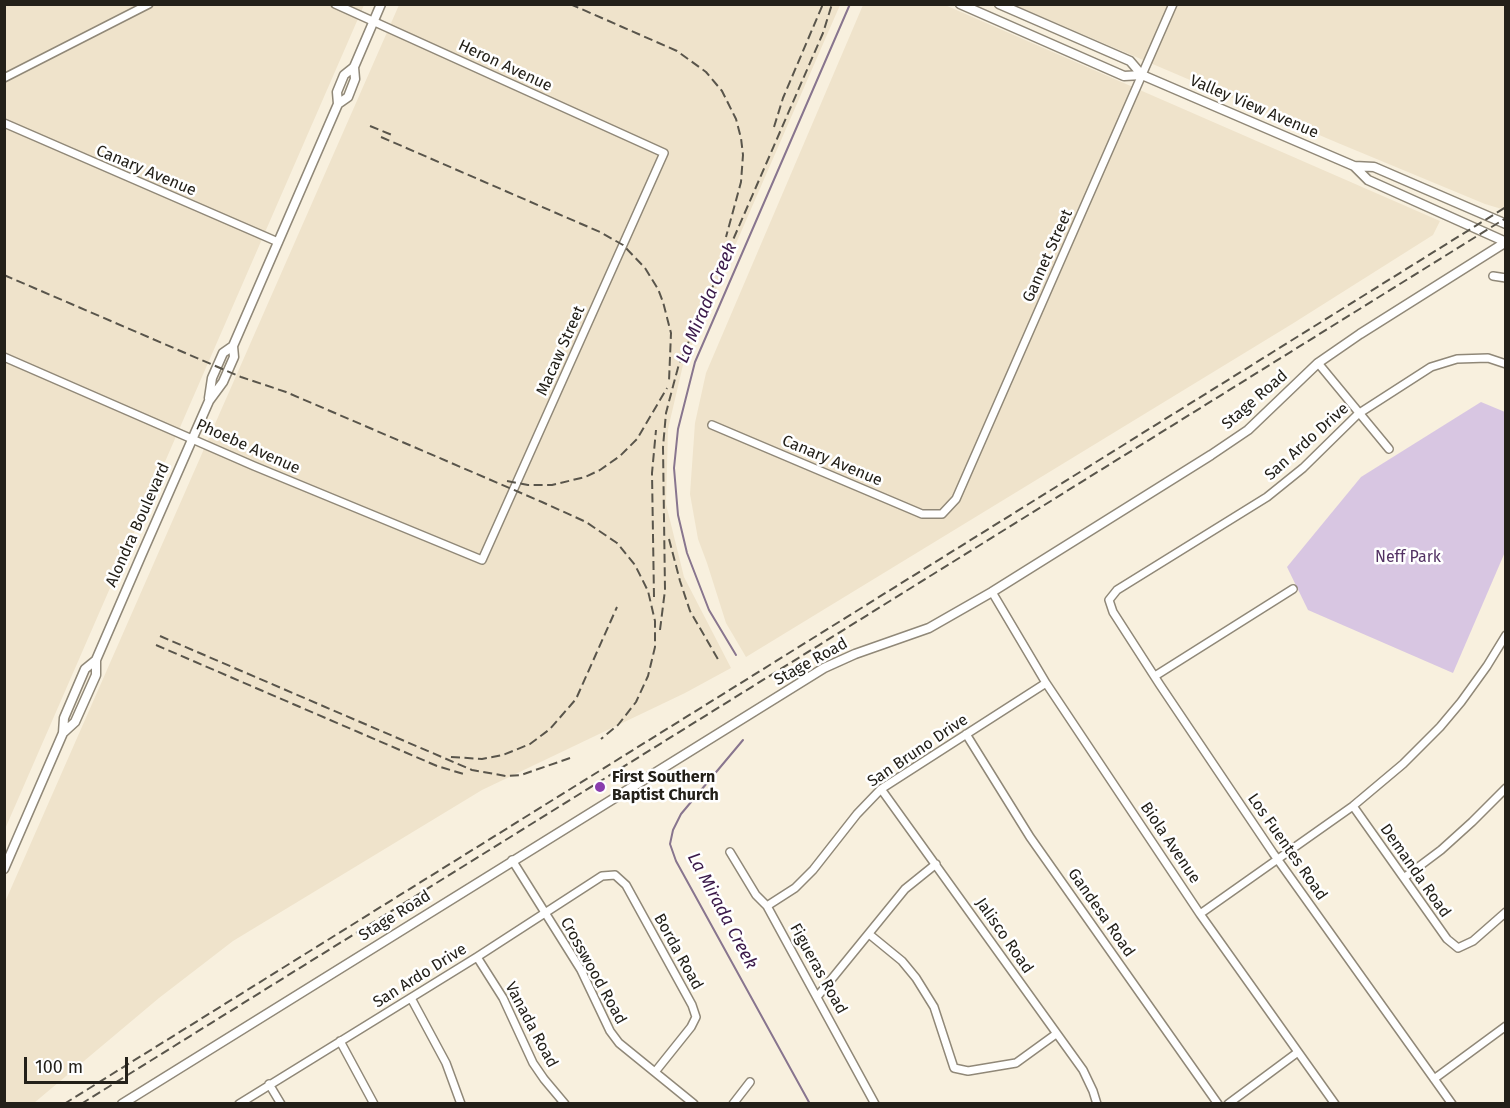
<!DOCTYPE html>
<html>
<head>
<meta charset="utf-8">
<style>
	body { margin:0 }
	#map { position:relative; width:1510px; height:1108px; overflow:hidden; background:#f8f0de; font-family:"Fira Sans",sans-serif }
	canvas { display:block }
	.frame { position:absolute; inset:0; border:6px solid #232019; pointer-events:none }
	.scale { position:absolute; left:24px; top:1057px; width:104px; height:27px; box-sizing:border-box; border:3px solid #232019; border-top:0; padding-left:8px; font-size:18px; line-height:21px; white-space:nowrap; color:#232019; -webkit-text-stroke:4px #fff; paint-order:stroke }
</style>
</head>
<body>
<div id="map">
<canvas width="1510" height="1108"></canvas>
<div class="frame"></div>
<div class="scale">100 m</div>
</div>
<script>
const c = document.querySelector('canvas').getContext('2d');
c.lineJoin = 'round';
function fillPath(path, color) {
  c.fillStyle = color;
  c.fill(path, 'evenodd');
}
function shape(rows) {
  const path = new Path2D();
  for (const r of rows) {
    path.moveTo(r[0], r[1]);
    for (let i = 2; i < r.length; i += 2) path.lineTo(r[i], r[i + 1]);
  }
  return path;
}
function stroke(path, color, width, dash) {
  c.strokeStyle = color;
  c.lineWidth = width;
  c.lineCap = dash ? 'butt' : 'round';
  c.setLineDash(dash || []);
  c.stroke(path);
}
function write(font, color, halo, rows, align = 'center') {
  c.font = font + ' "Fira Sans",sans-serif';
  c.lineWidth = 5;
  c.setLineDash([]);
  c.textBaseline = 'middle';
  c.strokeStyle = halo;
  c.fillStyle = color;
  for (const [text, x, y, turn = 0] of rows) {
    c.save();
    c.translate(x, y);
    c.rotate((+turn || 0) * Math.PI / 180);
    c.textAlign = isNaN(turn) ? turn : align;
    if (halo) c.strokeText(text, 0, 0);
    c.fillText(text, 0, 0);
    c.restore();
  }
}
const built = shape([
	[5,5,364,5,5,829],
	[399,5,840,5,683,365,668,429,666,504,684,577,731,668,685,693,482,790,233,941,159,998,34,1103,5,1104,5,902],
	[863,5,945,5,1440,221,1433,235,1292,324,746,657,726,623,707,563,698,539,690,494,695,423,706,373],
	[1014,5,1505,5,1505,210,1485,204,1338,143]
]);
const green = shape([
	[1481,402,1505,412,1505,552,1453,673,1308,610,1287,567,1361,477]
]);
const stream = shape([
	[736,655,709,610,687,553,678,515,674,468,678,429,695,362,850,4],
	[743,740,681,814,673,830,670,844,676,861,810,1104]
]);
const minor = shape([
	[4,78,149,4],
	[4,123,278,242],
	[1493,276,1506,278],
	[4,357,254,466,482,560,664,153,335,4],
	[1318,363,1389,449],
	[712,425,922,514,942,514,956,499,1173,4],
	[992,592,1046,683,1200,914,1335,1104],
	[1155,676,1293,589],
	[966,734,1030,837,1218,1104],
	[881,789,1083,1070,1093,1091,1097,1104],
	[1353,806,1447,939,1458,948,1473,941,1506,912],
	[730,852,756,895,767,906,875,1104],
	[512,860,581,970,610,1031,619,1043,694,1104],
	[1405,877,1441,850,1472,822,1506,788],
	[767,906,795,888,813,870,857,814,881,789,1046,683],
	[1200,914,1353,806,1403,764,1440,727,1461,702,1487,666,1506,635],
	[869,934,902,961,916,978,934,1007,954,1068,968,1071,1016,1063,1056,1034],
	[477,957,503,998,533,1063,544,1079,565,1104],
	[817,997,905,889,936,864],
	[411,998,446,1063,461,1104],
	[340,1041,374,1104],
	[1434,1079,1506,1026],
	[269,1084,281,1104],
	[239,1104,477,957,602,876,615,875,626,885,692,1005,696,1017,691,1027,655,1072],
	[733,1104,750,1082],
	[1228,1104,1298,1052],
	[1452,1104,1273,853,1160,685,1113,612,1109,600,1117,590,1267,497,1303,468,1358,414,1431,367,1457,359,1488,358,1506,364]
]);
const major = shape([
	[960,4,1124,76,1142,75],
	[999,4,1130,61,1142,75,1354,166,1374,167,1506,224],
	[338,104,348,97,355,79,354,67],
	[1354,166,1368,180,1506,242],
	[209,398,212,378,223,353,233,346],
	[63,733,75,722,96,675,96,660,141,556,209,401,223,382,234,357,233,346,338,104,337,92,344,75,354,67,381,4],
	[4,869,63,733,64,718,85,669,96,660],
	[122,1104,824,668,855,654,929,628,992,592,1211,455,1248,430,1318,363,1360,334,1506,242]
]);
const rail = shape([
	[570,4,677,51,706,72,722,91,736,119,741,138,743,155,741,182,726,237],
	[370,126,392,135],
	[774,127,783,98,823,4],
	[381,137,600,232,623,245,645,268,658,289,663,302,671,333,669,381],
	[4,275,241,377,286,392,542,502,586,522,617,543,635,565,648,591,655,621,655,647,648,676,636,702,618,725,601,739],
	[507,481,528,485,552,485,585,477,600,470,620,456,637,439,667,388],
	[669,539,680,581,690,611,719,661],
	[654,597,652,473,656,430],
	[660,630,665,590,663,447,666,413,672,390,679,364,823,33,832,4],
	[160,636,472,770,506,776,521,775,573,757],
	[156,645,437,766,467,775],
	[451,757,482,759,503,755,530,744,550,729,576,699,617,607],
	[64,1104,1506,207],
	[81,1104,1506,218]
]);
const markers = [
	[600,787,6,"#8a3dad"]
];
const streetNames = [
	["Heron Avenue",505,66,25],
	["Valley View Avenue",1254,107,23],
	["Canary Avenue",146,171,23],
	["Gannet Street",1048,256,-66],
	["Macaw Street",561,351,-66],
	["Stage Road",1255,400,-41],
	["San Ardo Drive",1307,442,-42],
	["Phoebe Avenue",248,447,24],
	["Canary Avenue",832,461,23],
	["Alondra Boulevard",138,525,-66],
	["Stage Road",811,662,-29],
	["San Bruno Drive",918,751,-34],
	["Biola Avenue",1170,843,56],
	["Los Fuentes Road",1287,847,55],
	["Demanda Road",1415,871,55],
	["Gandesa Road",1101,913,55],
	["Stage Road",395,916,-32],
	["Jalisco Road",1004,936,55],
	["Borda Road",678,952,61],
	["Figueras Road",818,969,61],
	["Crosswood Road",593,971,61],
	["San Ardo Drive",420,976,-32],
	["Vanada Road",531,1025,62]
];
const parkNames = [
	["Neff Park",1408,558]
];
const poiNames = [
	["First Southern",612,778],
	["Baptist Church",612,796]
];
const waterNames = [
	["La Mirada Creek",707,303,-67],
	["La Mirada Creek",722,911,62]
];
fillPath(built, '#efe3cb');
fillPath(green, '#d8c6e2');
stroke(stream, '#88758e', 2);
stroke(minor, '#908878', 10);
stroke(major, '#908878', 11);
stroke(minor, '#fff', 7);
stroke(major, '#fff', 8);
stroke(rail, '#59554b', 2, [9, 4.5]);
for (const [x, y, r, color] of markers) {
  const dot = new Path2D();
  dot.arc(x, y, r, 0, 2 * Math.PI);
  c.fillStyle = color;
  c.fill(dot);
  stroke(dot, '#fff', 2);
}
write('16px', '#232019', '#fff', streetNames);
write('16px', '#523163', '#fff', parkNames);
write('bold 16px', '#232019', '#fff', poiNames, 'left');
write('italic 18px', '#3b1a4a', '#fff', waterNames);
</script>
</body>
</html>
